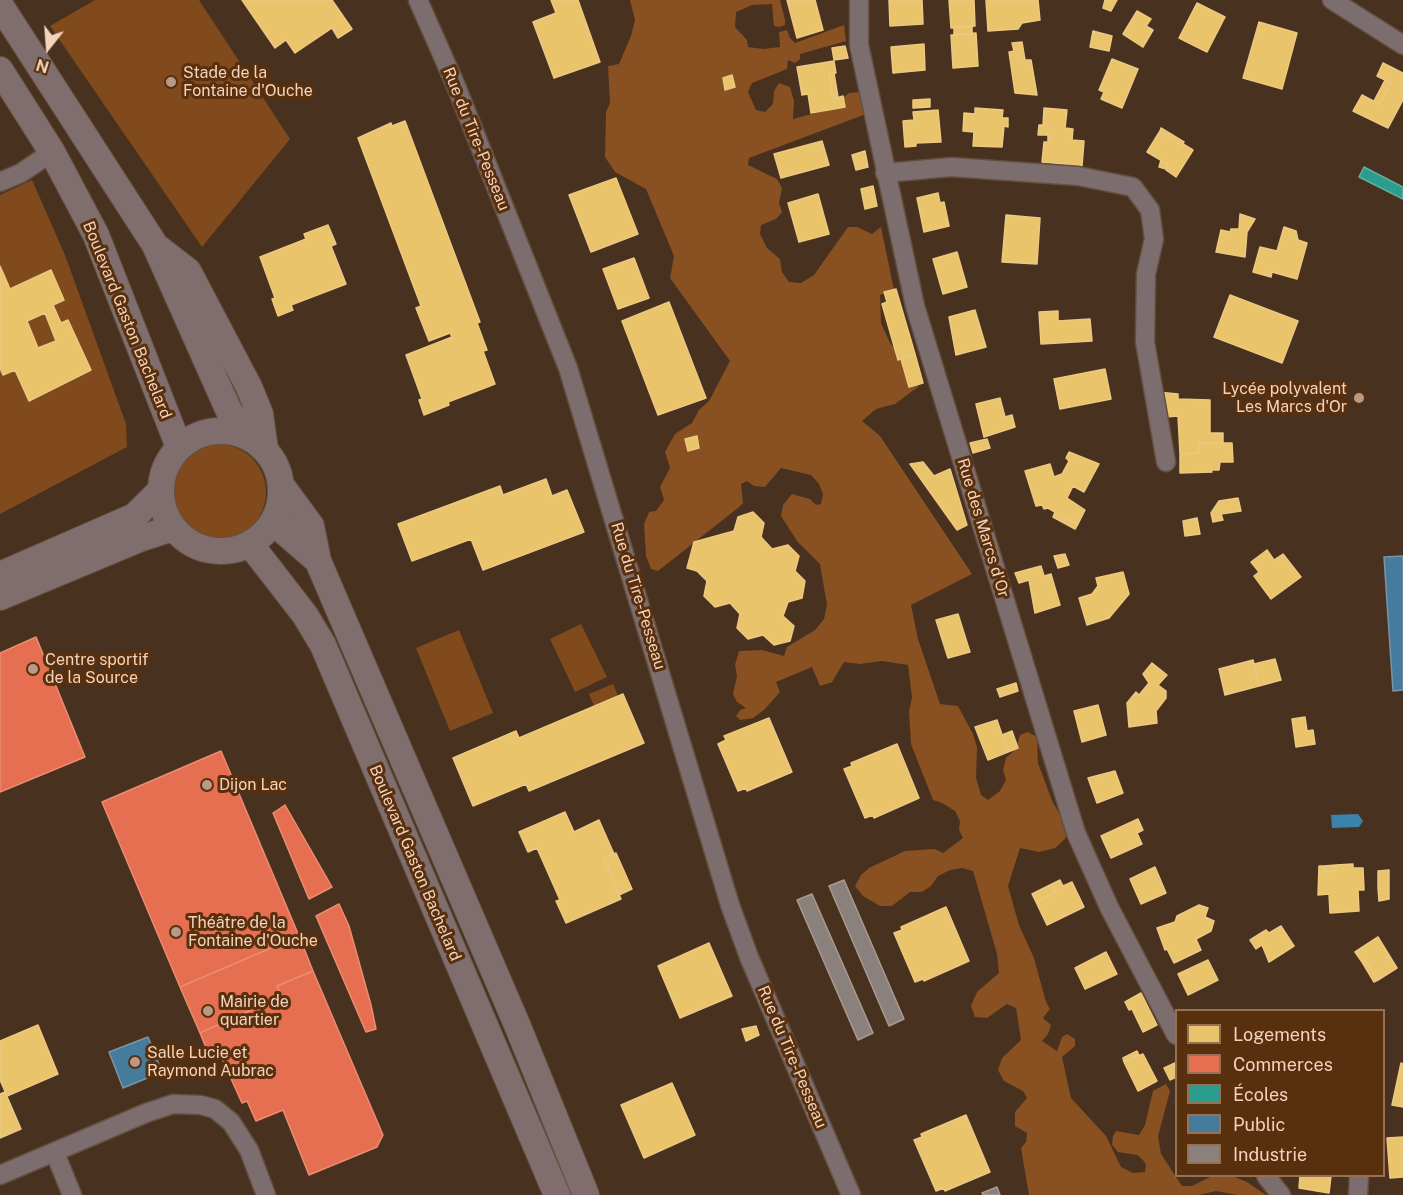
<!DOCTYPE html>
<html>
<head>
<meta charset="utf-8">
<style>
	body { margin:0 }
	#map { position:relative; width:1403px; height:1195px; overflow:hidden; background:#48311f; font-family:"Public Sans",sans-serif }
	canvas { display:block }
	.legend { position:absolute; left:1175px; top:1009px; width:210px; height:168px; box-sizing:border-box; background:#59300e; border:2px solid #977154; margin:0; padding:8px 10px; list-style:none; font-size:18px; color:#f4d3bd }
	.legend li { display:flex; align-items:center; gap:12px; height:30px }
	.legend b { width:30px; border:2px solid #977154 }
	.north { position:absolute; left:18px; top:18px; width:60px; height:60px; -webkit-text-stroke:4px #59300e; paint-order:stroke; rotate:197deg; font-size:16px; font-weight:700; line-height:24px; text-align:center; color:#f4d3bd }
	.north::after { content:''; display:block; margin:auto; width:21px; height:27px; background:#f4d3bd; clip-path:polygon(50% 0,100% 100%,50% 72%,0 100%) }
</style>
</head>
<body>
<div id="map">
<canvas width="1403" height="1195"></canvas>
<ul class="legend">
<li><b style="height:16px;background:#e9c46a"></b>Logements</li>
<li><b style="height:16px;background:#e76f51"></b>Commerces</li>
<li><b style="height:16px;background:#2a9d8f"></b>Écoles</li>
<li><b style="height:16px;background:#457b9d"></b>Public</li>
<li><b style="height:16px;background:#8a817c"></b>Industrie</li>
</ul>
<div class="north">N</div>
</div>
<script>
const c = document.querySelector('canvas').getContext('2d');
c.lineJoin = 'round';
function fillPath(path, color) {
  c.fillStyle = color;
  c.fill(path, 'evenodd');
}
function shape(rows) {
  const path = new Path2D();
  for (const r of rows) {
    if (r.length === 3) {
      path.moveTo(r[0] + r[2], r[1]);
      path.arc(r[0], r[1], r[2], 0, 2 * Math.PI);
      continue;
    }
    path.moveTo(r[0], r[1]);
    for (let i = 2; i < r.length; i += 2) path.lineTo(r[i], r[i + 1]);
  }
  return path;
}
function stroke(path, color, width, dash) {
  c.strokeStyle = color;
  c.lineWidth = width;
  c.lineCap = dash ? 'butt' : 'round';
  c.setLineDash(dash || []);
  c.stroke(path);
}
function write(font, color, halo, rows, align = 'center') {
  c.font = font + ' "Public Sans",sans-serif';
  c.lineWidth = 6;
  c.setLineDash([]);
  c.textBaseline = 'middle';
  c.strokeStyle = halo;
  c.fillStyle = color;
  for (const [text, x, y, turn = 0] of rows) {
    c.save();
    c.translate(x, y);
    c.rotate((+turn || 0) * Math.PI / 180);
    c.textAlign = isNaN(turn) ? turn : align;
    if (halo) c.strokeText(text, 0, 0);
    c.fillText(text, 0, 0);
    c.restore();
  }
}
const green = shape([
	[95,0,199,0,290,139,202,247,50,26],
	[32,180,65,255,126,424,127,447,0,514,0,195],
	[218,492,48],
	[581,624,607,677,575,692,550,639],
	[459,630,493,713,450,731,416,648],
	[613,684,618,696,594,706,589,694]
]);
const forest = shape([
	[630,0,780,0,785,20,785,25,779,27,774,26,772,4,752,5,736,12,735,27,747,40,748,47,763,49,780,47,779,32,787,30,790,38,795,43,844,25,846,41,800,54,800,59,795,63,788,60,787,69,752,83,748,92,756,110,765,112,773,104,774,91,779,83,790,87,794,101,793,119,827,110,849,93,860,92,866,114,749,158,748,165,777,179,782,188,779,203,782,212,776,219,761,225,760,234,767,248,780,259,782,272,789,282,801,283,814,275,848,227,857,227,872,234,881,227,894,290,880,295,881,323,890,343,902,357,909,356,923,380,918,387,895,404,876,409,862,421,880,436,972,574,911,605,918,639,940,704,958,706,973,734,977,747,976,778,981,795,988,800,1000,791,1006,780,1003,770,1006,758,1016,749,1020,735,1028,732,1037,737,1038,763,1053,803,1068,827,1065,839,1055,848,1039,852,1020,848,1008,886,1019,925,1034,958,1046,1002,1050,1009,1043,1018,1051,1025,1048,1034,1042,1041,1057,1051,1062,1037,1067,1034,1075,1039,1075,1046,1062,1057,1071,1098,1106,1136,1121,1167,1133,1173,1145,1172,1146,1165,1143,1160,1137,1155,1118,1152,1112,1145,1113,1136,1116,1131,1139,1135,1145,1125,1153,1091,1166,1084,1170,1091,1158,1136,1161,1154,1182,1186,1192,1186,1212,1176,1232,1176,1247,1182,1266,1195,1237,1195,1216,1191,1199,1195,1029,1195,1021,1148,1026,1142,1027,1133,1015,1126,1015,1112,1027,1098,1023,1091,1004,1081,998,1070,1002,1058,1021,1040,1016,1008,1007,1004,987,1018,975,1017,971,1006,977,992,999,973,997,954,973,871,962,868,950,870,938,876,931,886,922,892,910,892,892,906,880,906,863,896,855,886,861,875,869,868,905,851,935,849,943,853,963,838,959,830,960,821,955,811,942,803,933,800,911,744,909,712,912,697,908,665,882,661,860,664,844,662,832,682,820,686,812,667,776,682,780,692,764,710,753,718,740,720,736,716,740,710,746,708,737,702,733,694,737,676,735,665,739,651,762,650,784,656,787,647,815,630,824,619,827,605,820,564,797,541,781,516,783,505,792,494,810,499,816,505,821,504,823,494,819,484,811,475,781,468,765,487,754,486,747,481,741,484,743,503,738,508,658,571,651,569,646,556,644,524,649,512,656,511,664,500,660,487,670,468,665,452,675,434,692,423,699,410,709,401,730,361,670,278,674,256,646,189,615,172,605,157,606,112,610,103,608,66,619,64,631,36,635,20]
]);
const water = shape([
	[1358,814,1363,821,1359,827,1332,828,1331,815]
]);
const homes = shape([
	[242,0,332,0,352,29,338,38,332,28,295,53,286,40,275,48,242,0],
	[551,0,578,0,600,62,554,78,533,22,556,13,551,0],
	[787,0,815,0,823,30,797,38,787,0],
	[889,0,922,0,923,24,890,26,889,0],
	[949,0,974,0,975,26,951,28,949,0],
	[986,0,1038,0,1040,20,1022,23,1018,29,988,31,986,0],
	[1105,0,1117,0,1111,11,1103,8,1105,0],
	[1197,3,1225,17,1207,52,1179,38,1197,3],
	[1137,11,1151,19,1146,26,1153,30,1143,47,1123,34,1137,11],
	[1259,22,1297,33,1282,89,1243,78,1259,22],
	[972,26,972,34,954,35,954,27,972,26],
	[1093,31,1112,36,1109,51,1090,47,1093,31],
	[976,33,978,66,953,68,951,35,976,33],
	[1022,42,1025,60,1031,60,1037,95,1015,93,1009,52,1014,51,1012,43,1022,42],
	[924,44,925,70,893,73,891,47,924,44],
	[845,46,848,58,834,60,832,48,845,46],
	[1112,59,1138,69,1122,108,1101,99,1104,92,1099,90,1112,59],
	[834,61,836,73,829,73,833,99,843,96,845,107,811,113,808,94,802,95,797,67,834,61],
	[1383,63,1403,73,1403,100,1388,128,1353,111,1362,95,1379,104,1391,83,1377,76,1383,63],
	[829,73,834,73,838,97,833,99,829,73],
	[732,75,735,87,725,90,723,78,732,75],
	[1385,80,1391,83,1379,104,1374,101,1385,80],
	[930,99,930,107,913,108,913,100,930,99],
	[975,108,1003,110,1002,118,1008,118,1008,127,1004,126,1002,147,973,146,974,132,963,131,964,113,975,114,975,108],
	[1044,108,1067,110,1065,128,1073,129,1072,140,1084,141,1082,166,1042,162,1044,142,1048,142,1048,135,1038,135,1039,125,1043,125,1044,108],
	[938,110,941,142,916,143,916,146,905,147,903,121,914,120,913,112,938,110],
	[405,121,480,322,477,323,487,350,483,351,495,384,448,402,449,405,424,415,419,400,422,399,406,355,452,337,450,333,429,341,416,308,421,306,358,138,391,123,392,126,405,121],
	[1161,128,1184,142,1182,146,1160,131,1161,128],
	[1160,131,1182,146,1183,144,1193,150,1176,177,1166,170,1169,165,1147,152,1160,131],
	[822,141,829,165,781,178,774,154,822,141],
	[865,151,868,167,856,170,852,155,865,151],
	[1161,160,1169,165,1166,169,1159,167,1161,160],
	[616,178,638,234,591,252,569,195,616,178],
	[873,186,877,206,865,209,861,189,873,186],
	[938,193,940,203,944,202,949,226,924,232,917,198,938,193],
	[818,194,829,234,799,242,788,203,818,194],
	[1240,214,1255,219,1247,232,1245,257,1216,252,1221,230,1230,232,1231,229,1239,229,1240,214],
	[1006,215,1040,218,1037,264,1002,262,1006,215],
	[328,225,336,244,331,246,346,284,291,305,293,310,278,316,272,299,275,298,260,257,306,239,304,234,328,225],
	[1284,227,1296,231,1298,240,1307,243,1297,279,1272,272,1271,277,1253,272,1260,247,1277,251,1284,227],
	[957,252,967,287,943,294,933,259,957,252],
	[634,258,649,298,618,309,603,269,634,258],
	[0,266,10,289,51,270,64,300,53,305,61,323,68,320,91,370,29,401,15,370,3,375,0,368,0,266],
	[45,313,56,341,38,348,27,321,45,313],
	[896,289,915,354,898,360,882,304,887,302,884,292,896,289],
	[1230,295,1298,321,1282,363,1214,337,1230,295],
	[669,302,706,398,658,415,622,321,669,302],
	[975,310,986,347,956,355,949,317,975,310],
	[1058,311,1058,321,1090,319,1092,341,1041,344,1039,312,1058,311],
	[915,354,923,383,909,387,901,359,915,354],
	[1105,369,1111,399,1060,409,1054,379,1105,369],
	[1157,392,1178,394,1178,399,1210,400,1210,433,1223,433,1223,443,1199,443,1199,453,1180,454,1178,416,1165,417,1157,392],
	[1000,398,1005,417,1012,415,1015,427,984,437,976,404,1000,398],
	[697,436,699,448,688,451,685,439,697,436],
	[987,439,990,448,973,453,970,443,987,439],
	[1199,443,1232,443,1233,462,1220,462,1219,470,1211,470,1212,472,1180,473,1180,454,1199,453,1199,443],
	[1069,452,1099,464,1084,492,1073,486,1067,498,1085,510,1078,524,1067,519,1064,523,1053,517,1055,512,1048,508,1044,509,1042,505,1036,506,1025,471,1050,464,1054,477,1062,474,1069,461,1066,458,1069,452],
	[923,462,934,476,950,469,967,525,957,530,910,464,923,462],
	[546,479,552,496,567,490,584,532,483,570,471,539,412,561,398,524,500,486,503,495,546,479],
	[1238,498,1241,511,1221,514,1223,520,1213,522,1211,513,1219,501,1238,498],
	[753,512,764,523,761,537,772,549,788,545,799,556,795,571,805,581,802,598,788,602,783,616,794,626,790,641,774,645,763,635,748,639,737,628,740,614,730,603,715,607,704,596,707,581,697,571,687,568,694,542,734,531,738,517,753,512],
	[1197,518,1200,534,1185,536,1183,521,1197,518],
	[1067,519,1078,524,1075,529,1064,523,1067,519],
	[1267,550,1274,560,1283,554,1301,577,1271,599,1254,576,1259,572,1251,562,1267,550],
	[1065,554,1069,565,1058,568,1054,556,1065,554],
	[1041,566,1044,576,1051,574,1060,605,1035,613,1029,580,1019,583,1015,573,1041,566],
	[1123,572,1129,594,1109,618,1087,625,1079,598,1092,594,1098,586,1096,578,1123,572],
	[958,614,970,652,948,658,936,620,958,614],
	[1275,659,1281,680,1259,686,1254,664,1275,659],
	[1253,660,1259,686,1225,695,1219,669,1253,660],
	[1152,663,1167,675,1158,685,1166,691,1166,698,1156,711,1157,723,1129,727,1127,703,1136,692,1139,695,1149,683,1143,674,1152,663],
	[1016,683,1018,691,1000,697,997,689,1016,683],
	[623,694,644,743,529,791,526,784,473,806,453,758,516,731,519,738,623,694],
	[1098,705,1106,735,1082,742,1074,711,1098,705],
	[1305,717,1307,731,1313,730,1315,744,1296,747,1292,719,1305,717],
	[769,718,792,772,747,791,746,788,738,791,718,744,726,740,724,736,769,718],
	[997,720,1008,752,988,760,975,727,997,720],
	[1012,731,1018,748,1008,752,1002,735,1012,731],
	[897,744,919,798,874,818,873,815,865,818,844,769,852,766,851,763,897,744],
	[1115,771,1123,793,1097,803,1088,778,1115,771],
	[565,812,574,832,599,820,614,854,604,858,621,899,566,923,556,901,560,900,537,848,528,852,519,832,565,812],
	[1138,819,1143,830,1137,833,1142,844,1111,858,1101,836,1138,819],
	[616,853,632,889,619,895,604,858,616,853],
	[1353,864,1353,868,1363,868,1364,890,1358,890,1359,911,1330,913,1329,894,1318,895,1319,866,1324,866,1324,872,1336,871,1336,865,1353,864],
	[1336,865,1336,871,1324,872,1324,866,1336,865],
	[1155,867,1166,893,1141,904,1130,879,1155,867],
	[1389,870,1389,888,1378,888,1378,871,1389,870],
	[1060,880,1063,886,1072,882,1084,907,1047,925,1036,902,1056,892,1052,884,1060,880],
	[1052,884,1056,892,1036,902,1032,894,1052,884],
	[1378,888,1389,888,1389,899,1379,901,1378,888],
	[1199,905,1208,908,1205,917,1214,921,1211,931,1196,939,1201,950,1174,963,1167,949,1165,950,1157,928,1175,922,1177,916,1199,905],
	[946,907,969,961,924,981,923,979,915,982,894,933,902,930,901,927,946,907],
	[1281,926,1294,946,1269,962,1262,945,1256,949,1250,940,1266,930,1269,933,1281,926],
	[1378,937,1397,968,1378,980,1365,960,1362,962,1355,952,1378,937],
	[709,943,732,996,680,1018,658,966,709,943],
	[1106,952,1117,974,1085,989,1075,968,1106,952],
	[1208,960,1218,980,1188,995,1178,974,1208,960],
	[1365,960,1378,980,1374,982,1362,962,1365,960],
	[1141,993,1157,1025,1143,1032,1132,1009,1129,1010,1125,1002,1141,993],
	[38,1025,58,1074,7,1096,0,1080,0,1041,38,1025],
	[756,1026,759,1035,746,1041,742,1029,756,1026],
	[1137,1051,1139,1055,1124,1062,1123,1058,1137,1051],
	[1143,1054,1157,1081,1138,1091,1124,1062,1143,1054],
	[1175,1063,1176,1077,1170,1080,1164,1068,1175,1063],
	[1401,1063,1403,1064,1403,1107,1392,1105,1401,1063],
	[672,1083,695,1135,644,1158,621,1105,672,1083],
	[5,1092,21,1129,0,1138,0,1094,5,1092],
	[966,1115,990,1172,945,1191,944,1188,936,1191,914,1140,922,1137,921,1134,966,1115],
	[1403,1137,1403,1177,1390,1178,1387,1138,1403,1137],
	[1300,1176,1331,1176,1329,1193,1299,1188,1300,1176]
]);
const shops = shape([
	[36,637,85,757,0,792,0,653,36,637],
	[221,751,299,936,180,987,102,802,221,751],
	[285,805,332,887,309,899,273,813,285,805],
	[339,904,349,926,371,1005,376,1029,366,1032,316,916,339,904],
	[299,936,313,971,277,986,282,996,200,1033,180,987,299,936],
	[313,971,383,1135,377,1147,309,1175,283,1110,256,1121,247,1101,242,1103,218,1050,209,1055,200,1033,282,996,277,986,313,971]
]);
const schools = shape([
	[1364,167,1403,187,1403,199,1359,177,1364,167]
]);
const public = shape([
	[1403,556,1403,690,1393,691,1384,557,1403,556],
	[148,1037,162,1072,123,1088,109,1052,148,1037]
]);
const industry = shape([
	[844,880,904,1019,889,1026,829,886,844,880],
	[812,894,873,1033,858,1040,797,900,812,894],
	[997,1187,1000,1195,983,1195,982,1193,997,1187]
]);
const street = shape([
	[418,0,456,86,568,368,730,905,749,957,851,1195],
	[859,0,859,45,915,306,1076,833,1109,907,1176,1035],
	[1332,0,1403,45],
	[885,173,951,167,1078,176,1133,187,1150,210,1154,239,1146,274,1145,342,1166,462],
	[0,182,21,173,52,152],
	[55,1153,72,1195],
	[0,1175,146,1113,173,1104,201,1105,215,1109,231,1122,249,1150,266,1195],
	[1266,1176,1281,1195],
	[1358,1195,1359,1176]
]);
const secondary = shape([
	[0,5,155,245,229,411,250,438],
	[0,70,52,152,96,235,179,447],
	[157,247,188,271,249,387,260,414,265,450],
	[221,491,60],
	[281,485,311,526,318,561,518,1027,586,1195],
	[273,522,318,561],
	[250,544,305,615,323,645,557,1195],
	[0,575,135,516,159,492],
	[0,597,139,539,173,528]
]);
const markers = [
	[171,82,6,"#b89a86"],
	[1359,398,6,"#b89a86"],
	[33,669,6,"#b89a86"],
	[207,785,6,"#b89a86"],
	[176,932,6,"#b89a86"],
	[208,1011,6,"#b89a86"],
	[135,1062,6,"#b89a86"]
];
const poiNames = [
	["Stade de la",183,73],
	["Fontaine d'Ouche",183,91],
	["Lycée polyvalent",1347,389,"right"],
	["Les Marcs d'Or",1347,407,"right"],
	["Centre sportif",45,660],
	["de la Source",45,678],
	["Dijon Lac",219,785],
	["Théâtre de la",188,923],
	["Fontaine d'Ouche",188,941],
	["Mairie de",220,1002],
	["quartier",220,1020],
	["Salle Lucie et",147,1053],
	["Raymond Aubrac",147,1071]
];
const streetNames = [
	["Rue du Tire-Pesseau",476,139,68],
	["Boulevard Gaston Bachelard",127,320,68],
	["Rue des Marcs d'Or",983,528,73],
	["Rue du Tire-Pesseau",638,596,73],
	["Boulevard Gaston Bachelard",415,863,67],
	["Rue du Tire-Pesseau",792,1057,67]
];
fillPath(green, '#814a1d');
fillPath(forest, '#895022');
fillPath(water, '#3b83aa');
fillPath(homes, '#e9c46a');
stroke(homes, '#ecc883', 1.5);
fillPath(shops, '#e76f51');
stroke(shops, '#eb8d71', 1.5);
fillPath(schools, '#2a9d8f');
stroke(schools, '#67ad9d', 1.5);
fillPath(public, '#457b9d');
stroke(public, '#7a95a7', 1.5);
fillPath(industry, '#8a817c');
stroke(industry, '#aa9a90', 1.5);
stroke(street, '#644f3f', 21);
stroke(secondary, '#644f3f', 28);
stroke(street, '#7c6d6f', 18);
stroke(secondary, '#7f6e6d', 26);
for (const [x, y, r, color] of markers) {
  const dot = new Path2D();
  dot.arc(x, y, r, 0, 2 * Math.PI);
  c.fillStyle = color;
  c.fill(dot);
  stroke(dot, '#59300e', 2);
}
write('16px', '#f4d3bd', '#59300e', poiNames, 'left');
write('16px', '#f4d3bd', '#59300e', streetNames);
</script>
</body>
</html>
